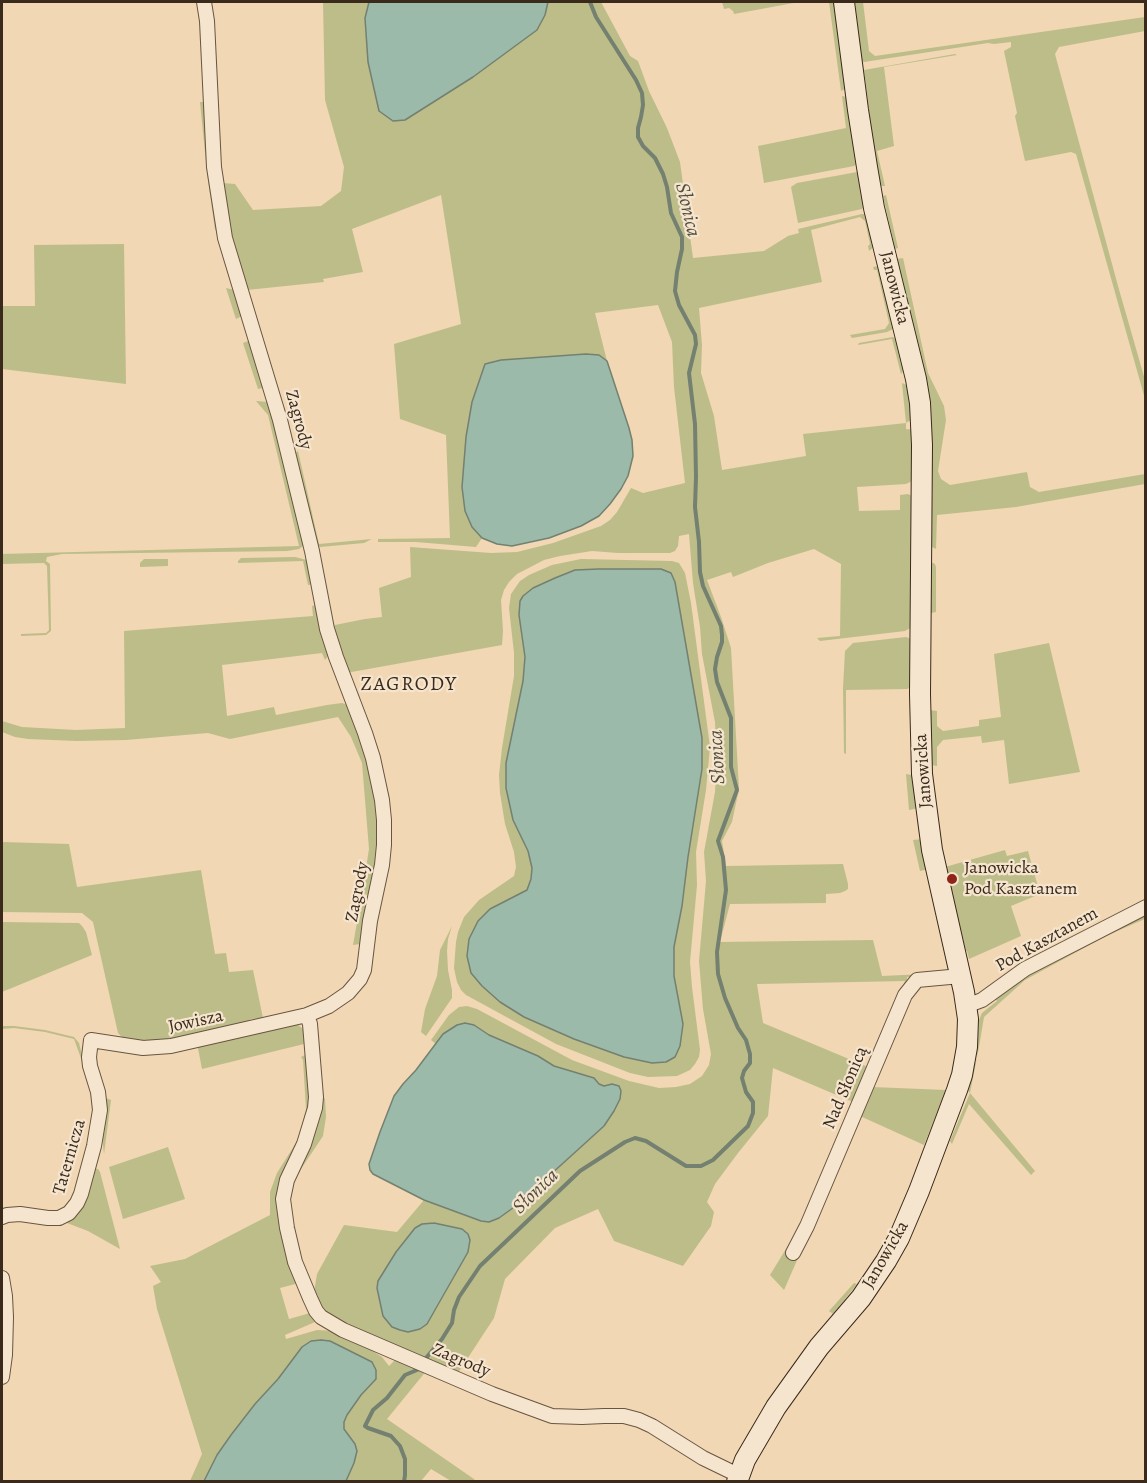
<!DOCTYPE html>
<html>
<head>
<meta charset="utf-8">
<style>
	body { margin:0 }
	#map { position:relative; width:1147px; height:1483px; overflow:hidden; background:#f1d7b3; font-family:Alegreya,serif }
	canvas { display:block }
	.frame { position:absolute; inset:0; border:3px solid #3a2a1b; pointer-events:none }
</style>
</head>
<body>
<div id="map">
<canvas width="1147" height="1483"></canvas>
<div class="frame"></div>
</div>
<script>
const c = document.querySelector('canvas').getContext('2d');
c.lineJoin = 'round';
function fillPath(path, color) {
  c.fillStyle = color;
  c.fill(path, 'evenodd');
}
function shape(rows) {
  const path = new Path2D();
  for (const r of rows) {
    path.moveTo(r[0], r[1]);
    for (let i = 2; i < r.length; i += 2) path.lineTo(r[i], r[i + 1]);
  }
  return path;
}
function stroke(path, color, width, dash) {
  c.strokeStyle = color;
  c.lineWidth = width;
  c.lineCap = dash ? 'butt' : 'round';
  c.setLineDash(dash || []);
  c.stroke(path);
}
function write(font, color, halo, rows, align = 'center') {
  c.font = font + ' Alegreya,serif';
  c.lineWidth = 4.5;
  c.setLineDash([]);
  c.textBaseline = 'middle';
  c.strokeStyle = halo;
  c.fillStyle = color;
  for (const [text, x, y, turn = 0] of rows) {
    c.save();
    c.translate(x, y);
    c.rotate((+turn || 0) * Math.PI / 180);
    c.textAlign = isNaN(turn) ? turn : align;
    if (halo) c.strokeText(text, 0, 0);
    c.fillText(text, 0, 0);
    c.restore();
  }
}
const green = shape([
	[323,2,369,2,365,18,473,77,537,30,545,15,548,2,601,2,630,56,638,61,649,91,667,128,680,162,693,258,764,251,788,236,799,233,798,229,862,214,865,214,869,216,875,246,869,251,868,246,870,244,865,221,860,217,811,230,822,282,699,308,702,345,701,373,714,416,722,470,806,456,803,434,906,423,902,383,911,387,914,418,906,423,906,429,915,430,912,481,906,484,857,487,859,511,900,510,900,495,908,494,912,496,912,627,905,631,820,641,817,638,840,636,841,564,814,549,768,563,733,577,731,572,707,580,721,617,731,648,739,789,732,822,722,841,726,866,843,864,848,884,848,889,845,891,840,893,826,894,826,903,730,904,720,942,873,940,882,976,947,973,921,977,907,977,907,980,914,980,896,1004,905,981,757,984,763,1023,868,1067,853,1102,773,1068,768,1116,738,1153,715,1184,707,1202,714,1212,711,1226,683,1266,614,1241,598,1209,555,1228,505,1279,494,1318,456,1376,325,1315,314,1292,317,1274,344,1225,397,1232,424,1200,481,1221,499,1218,517,1205,604,1126,612,1084,604,1086,599,1084,594,1078,554,1066,538,1056,489,1035,474,1025,443,1034,436,1044,431,1040,449,1015,459,1007,467,1006,477,1009,572,1060,629,1081,659,1088,676,1087,690,1084,702,1076,709,1065,711,1054,703,1009,699,961,706,881,704,852,715,792,717,762,715,722,702,654,700,627,693,583,689,534,679,536,678,546,675,551,670,553,618,553,592,551,560,556,544,560,517,574,509,582,504,590,501,600,503,631,502,645,346,673,332,629,335,625,365,619,382,617,379,588,411,577,410,547,491,553,517,552,553,543,601,526,610,520,617,512,631,488,643,493,685,483,674,387,672,342,658,305,595,313,607,361,599,355,586,354,501,360,485,364,472,402,466,437,462,487,472,527,482,538,476,547,416,542,378,542,378,539,450,538,446,435,400,419,394,344,461,324,441,195,352,229,363,272,323,279,324,282,247,290,231,236,222,183,235,184,253,210,321,206,341,191,344,167,325,100],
	[470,1240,468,1252,434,1313],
	[722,2,799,2,734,14,733,11,729,8,724,9],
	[829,2,836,4,847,84,845,89,841,91],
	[855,2,863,2,869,51,875,56,1145,17,1145,31,1059,47,1055,54,1118,286,1145,380,1145,399,1076,154,1071,152,1025,161,1015,116,1017,113,1004,51,1011,47,1011,42,994,44,988,43,864,62,862,61],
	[955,54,957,55,884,67,894,146,877,151,885,186,881,186,874,151,864,70],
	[842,96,847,97,857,164,854,166,764,183,758,146,846,128],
	[200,102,205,102,219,228,215,230,207,173],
	[857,172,859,173,865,206,862,209,798,223,791,187,797,183],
	[886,195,898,248,895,249,883,196],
	[124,244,126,384,2,369,2,306,35,306,34,245],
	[903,258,928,373,944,406,946,420,938,471,941,479,950,485,1027,472,1030,487,1039,492,1145,474,1145,484,1016,507,937,515,936,549,932,547,931,405,925,373,897,259],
	[879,266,895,326,893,329,887,332,852,338,850,335,885,329,889,323,877,270,874,270,873,267],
	[226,288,235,290,244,315,236,319],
	[893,337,899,341,904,370,901,374,892,339,858,345,859,343],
	[251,340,266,387,258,389,243,343],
	[256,401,268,402,271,405,305,544,303,546,299,549,287,551,62,554,47,557,46,561,50,564,51,631,46,635,21,636,21,634,46,633,49,630,47,566,44,563,2,564,2,554,299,546,268,415],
	[298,451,319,544,372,539,364,543,320,547,316,544,295,453],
	[295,557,307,560,309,564,313,584,308,585,303,561,238,563,238,561,241,558],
	[144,559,168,559,168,566,140,567,140,563],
	[581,559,672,561,679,563,685,573,691,603,710,747,706,790,696,852,697,885,690,962,692,987,700,1050,699,1057,695,1064,690,1070,677,1076,648,1077,630,1073,556,1044,466,995,461,990,457,982,454,968,456,942,458,932,464,917,479,900,514,876,516,867,514,852,505,824,500,793,499,775,502,748,514,676,514,653,509,608,511,594,520,581,529,575,552,565],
	[599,569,661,569,671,573,675,582,702,738,702,769,688,857,682,906,674,947,674,976,683,1024,467,956,469,939,478,921,490,909,527,890,531,879,532,868,528,851,513,820,506,788,506,763,523,681,525,657,519,615,533,588,555,578,575,570],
	[931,562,935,564,936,567,936,612,931,613],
	[316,605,328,651,328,656,325,660,322,653,222,665,227,716,274,707,276,715,327,705,342,703,348,705,372,769,380,840,371,895,362,894,369,849,362,763,351,737,338,717,230,739,208,733,126,740,77,741,28,739,15,737,2,732,2,721,22,727,76,730,125,728,124,631,313,616,312,606],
	[906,637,914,640,914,686,907,689,846,690,846,754,844,753,843,688,845,651,853,643],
	[1049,643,1080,772,1009,784,1004,740,982,743,981,736,943,740,937,747,937,766,932,765,930,710,937,711,937,726,943,731,979,726,979,720,1001,717,994,654],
	[906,774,916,776,919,808,909,810],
	[923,839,929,869,920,871,913,840],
	[2,842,69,844,77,887,201,870,215,954,226,953,229,972,253,970,263,1018,251,1019,244,1025,159,1045,125,1040,118,1033,93,922,82,913,2,912],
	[1005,850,1007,856,1028,851,1040,894,1011,906,1021,936,969,959,967,951,966,951,949,883,952,882,951,874,947,874,945,867],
	[361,900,369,903,360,961,356,972,359,961,360,944,353,945],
	[1145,912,1145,919,1108,935,1025,980,984,1017,979,1047,970,1093,1035,1171,1031,1175,969,1104,952,1144,950,1141,970,1093,968,1091,977,1057,979,1020,982,1013,997,1001,994,997,1017,980],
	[2,922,79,923,82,926,86,932,92,955,2,992],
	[452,926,448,939,447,951,448,970,452,990,452,998,426,1036,421,1032,425,1009,437,976,440,950],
	[297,1024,303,1029,304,1044,202,1069,197,1043],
	[2,1026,14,1026,45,1030,74,1037,79,1043,83,1059,82,1061,74,1039,45,1032,14,1028,2,1029],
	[305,1055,307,1067,311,1075,312,1104,284,1179,299,1283,280,1288,289,1319,310,1313,315,1322,285,1335,286,1339,317,1330,335,1331,352,1338,382,1357,389,1366,396,1359,427,1370,387,1419,474,1479,475,1481,451,1481,431,1469,421,1481,346,1481,354,1463,355,1444,344,1429,344,1422,347,1415,361,1395,376,1379,278,1379,255,1404,217,1455,204,1481,190,1481,202,1454,157,1309,153,1286,161,1282,150,1266,185,1259,270,1215,270,1192,277,1173,299,1138,306,1109,303,1060,301,1057],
	[872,1087,946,1090,924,1145,860,1116],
	[103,1097,111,1100,104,1154,103,1145],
	[325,1098,326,1117,323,1136,299,1172,316,1127,320,1099],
	[168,1147,185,1199,123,1219,109,1167],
	[93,1168,98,1169,100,1172,120,1249,88,1231,67,1223,52,1221,64,1220],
	[789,1244,796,1257,798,1258,784,1290,770,1275],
	[854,1283,857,1284,833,1314,829,1311]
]);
const water = shape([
	[369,2,548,2,545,15,537,30,473,77,405,120,393,121,379,111,368,62,365,18,369,2],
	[586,354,599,355,607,361,629,428,632,440,633,456,628,476,621,489,610,504,599,516,581,526,549,538,512,546,497,544,482,538,472,527,465,511,462,487,466,437,472,402,485,364,501,360,586,354],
	[599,569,661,569,671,573,675,582,702,738,702,769,688,857,682,906,674,947,674,976,683,1024,680,1046,675,1057,666,1062,652,1063,624,1057,574,1039,524,1017,500,1002,482,986,471,973,467,956,469,939,478,921,490,909,527,890,531,879,532,868,528,851,513,820,506,788,506,763,523,681,525,657,519,615,520,601,523,596,533,588,555,578,575,570,599,569],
	[465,1023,474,1025,489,1035,538,1056,554,1066,594,1078,599,1084,604,1086,612,1084,619,1086,621,1091,620,1099,614,1111,604,1126,517,1205,499,1218,489,1222,481,1221,424,1200,373,1174,370,1170,369,1164,380,1132,394,1096,403,1084,416,1070,443,1034,457,1025,465,1023],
	[434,1223,462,1229,468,1234,470,1240,468,1252,427,1324,420,1329,408,1332,400,1330,392,1327,383,1316,377,1288,378,1281,396,1252,415,1228,422,1224,434,1223],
	[321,1340,330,1341,372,1362,376,1370,376,1379,361,1395,347,1415,344,1422,344,1429,355,1444,357,1451,354,1463,346,1481,204,1481,217,1455,231,1435,255,1404,278,1379,302,1347,311,1341,321,1340]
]);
const stream = shape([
	[426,1358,442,1339,452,1323,454,1310,459,1297,480,1266,580,1171,625,1142,635,1138,646,1141,686,1166,701,1166,713,1160,748,1126,753,1113,753,1102,746,1092,742,1078,744,1071,750,1063,750,1054,746,1040,738,1028,725,998,718,974,717,952,726,890,723,857,718,841,737,790,731,767,731,718,717,682,715,669,717,657,722,642,722,635,721,626,703,586,700,572,699,542,695,507,696,477,695,424,689,373,696,344,695,335,679,305,675,291,677,272,682,249,682,237,671,213,667,187,663,174,655,158,643,146,638,137,638,128,641,117,643,105,642,93,636,80,596,17,590,2],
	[404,1482,405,1475,405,1459,400,1446,391,1436,368,1428,365,1426,373,1410,387,1398,405,1375,417,1370]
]);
const street = shape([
	[966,1006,982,1000,1025,969,1146,907],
	[307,1015,310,1024,316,1097,315,1108,304,1144,287,1180,283,1199,287,1228,295,1262,310,1298,316,1311,321,1317,343,1330,492,1394,552,1416,582,1417,604,1416,624,1416,639,1420,652,1426,703,1458,738,1475],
	[2,1217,7,1215,20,1214,48,1218,59,1218,69,1213,77,1203,81,1194,94,1146,100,1110,98,1092,90,1066,89,1057,91,1040,143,1048,171,1046,307,1015,329,1006,348,993,360,979,364,970,370,921,382,865,384,845,384,820,382,800,373,758,365,733,336,657,327,629,312,551,280,420,225,238,214,167,207,21,204,2],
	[793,1253,807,1226,905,995,917,980,961,976],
	[2,1278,5,1296,6,1317,5,1355,2,1377]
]);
const secondary = shape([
	[737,1482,745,1460,776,1407,819,1347,861,1298,886,1261,899,1238,919,1191,957,1090,962,1075,967,1047,968,1019,964,992,932,850,922,774,920,694,922,445,920,403,916,379,874,208,867,167,858,110,844,2]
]);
const markers = [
	[952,879,6,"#8f2418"]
];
const streetNames = [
	["Janowicka",894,288,76],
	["Zagrody",298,420,75],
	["Janowicka",924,771,-94],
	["Zagrody",358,892,-79],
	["Pod Kasztanem",1047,940,-29],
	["Jowisza",196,1022,-12],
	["Nad Słonicą",846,1088,-67],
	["Taternicza",70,1157,-74],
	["Janowicka",886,1255,-60],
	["Zagrody",461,1361,23]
];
const poiNames = [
	["Janowicka",964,869],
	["Pod Kasztanem",964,890]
];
const waterNames = [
	["Słonica",687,210,77],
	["Słonica",718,757,-93],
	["Słonica",536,1192,-44]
];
const neighbourhoodNames = [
	["ZAGRODY",409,685]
];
fillPath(green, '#bdbd8a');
fillPath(water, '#9bbaa9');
stroke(water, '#748070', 1.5);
stroke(stream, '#748070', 4);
stroke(street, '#685541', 16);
stroke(secondary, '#3a2a1b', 22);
stroke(street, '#f6e5ce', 14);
stroke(secondary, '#f6e5ce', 20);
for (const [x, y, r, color] of markers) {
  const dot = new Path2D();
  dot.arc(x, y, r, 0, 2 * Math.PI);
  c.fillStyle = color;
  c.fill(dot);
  stroke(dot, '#f6e5ce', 2);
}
write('18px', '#3a2a1b', '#f6e5ce', streetNames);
write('18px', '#3a2a1b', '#f6e5ce', poiNames, 'left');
write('italic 20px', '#524e3e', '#f6e5ce', waterNames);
c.letterSpacing = '1.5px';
write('20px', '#3a2a1b', '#f6e5ce', neighbourhoodNames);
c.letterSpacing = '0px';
</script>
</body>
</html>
